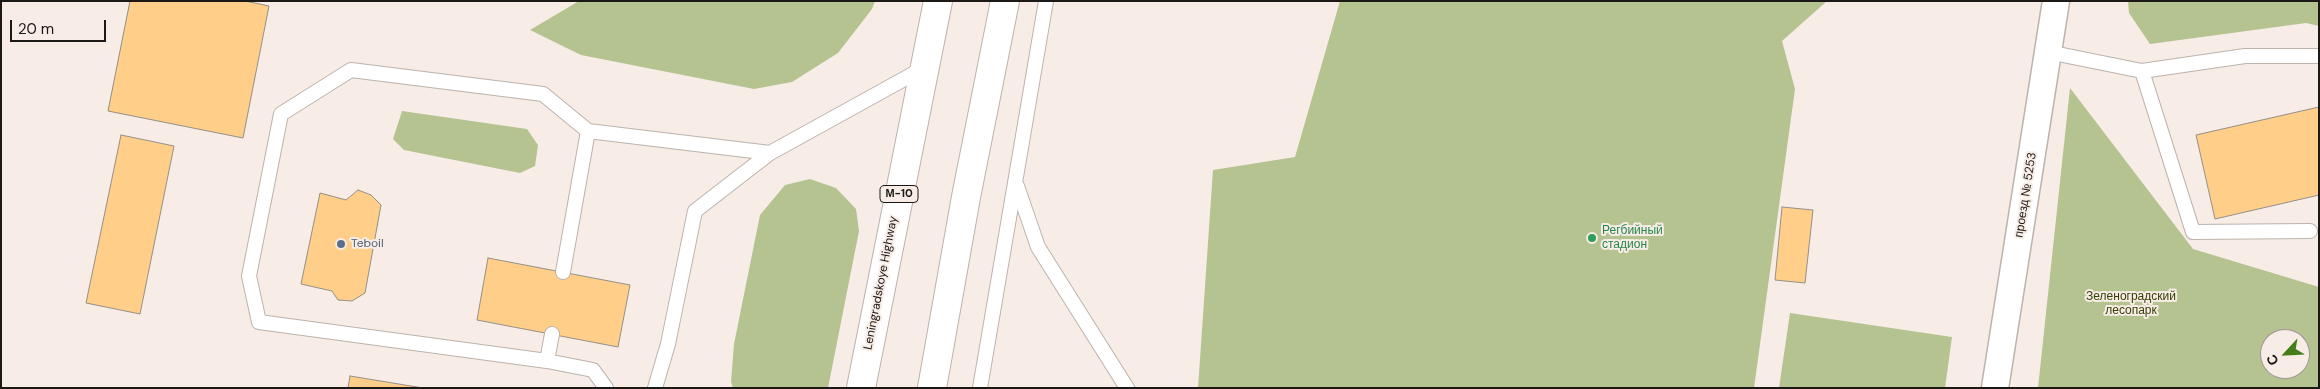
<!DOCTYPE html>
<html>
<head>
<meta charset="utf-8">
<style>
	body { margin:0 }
	#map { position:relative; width:2320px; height:389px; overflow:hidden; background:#f7ece6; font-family:"DM Sans",sans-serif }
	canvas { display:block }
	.frame { position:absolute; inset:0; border:2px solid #1b1816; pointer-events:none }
	.north { position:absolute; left:2260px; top:329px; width:50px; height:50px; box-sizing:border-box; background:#f7ece6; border:1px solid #9f9793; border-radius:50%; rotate:245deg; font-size:14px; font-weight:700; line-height:20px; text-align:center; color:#1b1816 }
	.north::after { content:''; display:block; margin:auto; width:18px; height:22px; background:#437e18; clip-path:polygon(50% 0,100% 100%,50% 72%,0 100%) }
	.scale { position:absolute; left:10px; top:20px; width:96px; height:22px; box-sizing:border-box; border:2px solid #1b1816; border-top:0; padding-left:6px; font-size:15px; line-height:18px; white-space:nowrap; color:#1b1816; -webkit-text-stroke:4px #f7ece6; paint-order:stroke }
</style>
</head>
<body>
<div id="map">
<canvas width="2320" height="389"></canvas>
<div class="frame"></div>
<div class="north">С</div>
<div class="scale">20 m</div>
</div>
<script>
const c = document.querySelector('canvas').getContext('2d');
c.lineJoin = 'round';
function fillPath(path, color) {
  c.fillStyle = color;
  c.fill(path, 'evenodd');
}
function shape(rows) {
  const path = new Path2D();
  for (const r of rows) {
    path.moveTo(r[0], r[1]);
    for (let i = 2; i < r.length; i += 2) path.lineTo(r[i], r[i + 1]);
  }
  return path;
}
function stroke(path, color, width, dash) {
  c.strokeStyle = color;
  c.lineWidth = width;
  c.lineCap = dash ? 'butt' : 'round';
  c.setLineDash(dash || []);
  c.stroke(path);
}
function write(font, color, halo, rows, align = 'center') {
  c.font = font + ' "DM Sans",sans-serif';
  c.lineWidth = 4;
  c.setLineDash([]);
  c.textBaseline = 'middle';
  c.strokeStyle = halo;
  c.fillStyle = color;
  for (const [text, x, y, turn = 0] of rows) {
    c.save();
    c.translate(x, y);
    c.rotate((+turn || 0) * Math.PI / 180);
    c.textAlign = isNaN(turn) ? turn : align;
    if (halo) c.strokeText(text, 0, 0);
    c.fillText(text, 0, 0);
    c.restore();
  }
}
const green = shape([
	[579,1,875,1,872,9,838,53,792,82,754,89,581,55,530,30],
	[1340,1,1827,1,1782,41,1795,89,1754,388,1198,388,1213,170,1295,157],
	[2128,1,2319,1,2319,26,2306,23,2150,44,2129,13],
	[2070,88,2193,249,2319,287,2319,388,2038,388],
	[2270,339,2300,339,2300,369,2270,369],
	[402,111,527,129,538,145,535,166,520,173,404,150,393,139],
	[810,179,836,188,856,209,859,231,828,388,733,388,731,382,734,344,760,215,785,185],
	[1790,313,1952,337,1945,388,1779,388]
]);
const building = shape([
	[130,1,245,1,269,6,243,138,108,111,130,1],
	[2319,107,2319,195,2215,219,2196,135,2319,107],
	[121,135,174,146,140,314,86,303,121,135],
	[358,190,371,195,381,205,365,293,352,301,338,300,332,291,301,284,320,193,346,200,358,190],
	[1782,207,1813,210,1805,283,1775,280,1782,207],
	[488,258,630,285,618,347,477,320,488,258],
	[350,376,423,388,348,388,350,376]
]);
const service = shape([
	[2048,52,2142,71,2193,232,2310,231],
	[2142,71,2245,56,2319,56],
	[1017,186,1038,247,1127,388],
	[563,272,588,131],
	[547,361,552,334],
	[606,388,593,370,547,361,259,322,249,276,281,114,351,70,543,94,588,131,770,153],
	[655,388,668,344,695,211,770,153,924,68],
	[980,388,1046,1]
]);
const minor = shape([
	[1995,388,2056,1]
]);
const trunk = shape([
	[861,388,938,1],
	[932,388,966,197,1005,1]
]);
const markers = [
	[1592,238,5,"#2e9e5b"],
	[341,244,5,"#5c6f8a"]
];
const shields = [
	[899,194,38]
];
const shieldNames = [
	["М-10",899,194]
];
const streetNames = [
	["проезд № 5253",2026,195,-81],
	["Leningradskoye Highway",881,283,-79]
];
const leisureNames = [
	["Регбийный",1602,231],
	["стадион",1602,245]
];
const serviceNames = [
	["Teboil",351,244]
];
const parkNames = [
	["Зеленоградский",2131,297],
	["лесопарк",2131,311]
];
fillPath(green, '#b5c391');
fillPath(building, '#ffce88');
stroke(building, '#958f87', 1);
stroke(service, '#bcb3ad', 16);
stroke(minor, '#bcb3ad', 29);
stroke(trunk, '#bcb3ad', 30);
stroke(service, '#fff', 14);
stroke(minor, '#fff', 26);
stroke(trunk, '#fff', 28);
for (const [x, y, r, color] of markers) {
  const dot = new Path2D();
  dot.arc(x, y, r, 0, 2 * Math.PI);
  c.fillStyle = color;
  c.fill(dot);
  stroke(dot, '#f7ece6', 2);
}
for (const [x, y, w] of shields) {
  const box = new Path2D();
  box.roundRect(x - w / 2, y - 8.5, w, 17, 4);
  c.fillStyle = '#f7ece6';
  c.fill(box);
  stroke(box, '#1b1816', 1);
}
write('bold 11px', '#1b1816', null, shieldNames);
write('12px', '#1b1816', '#f7ece6', streetNames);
write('12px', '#27864d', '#f7ece6', leisureNames, 'left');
write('12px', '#4e5e75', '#f7ece6', serviceNames, 'left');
write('12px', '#333f03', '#f7ece6', parkNames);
</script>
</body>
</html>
